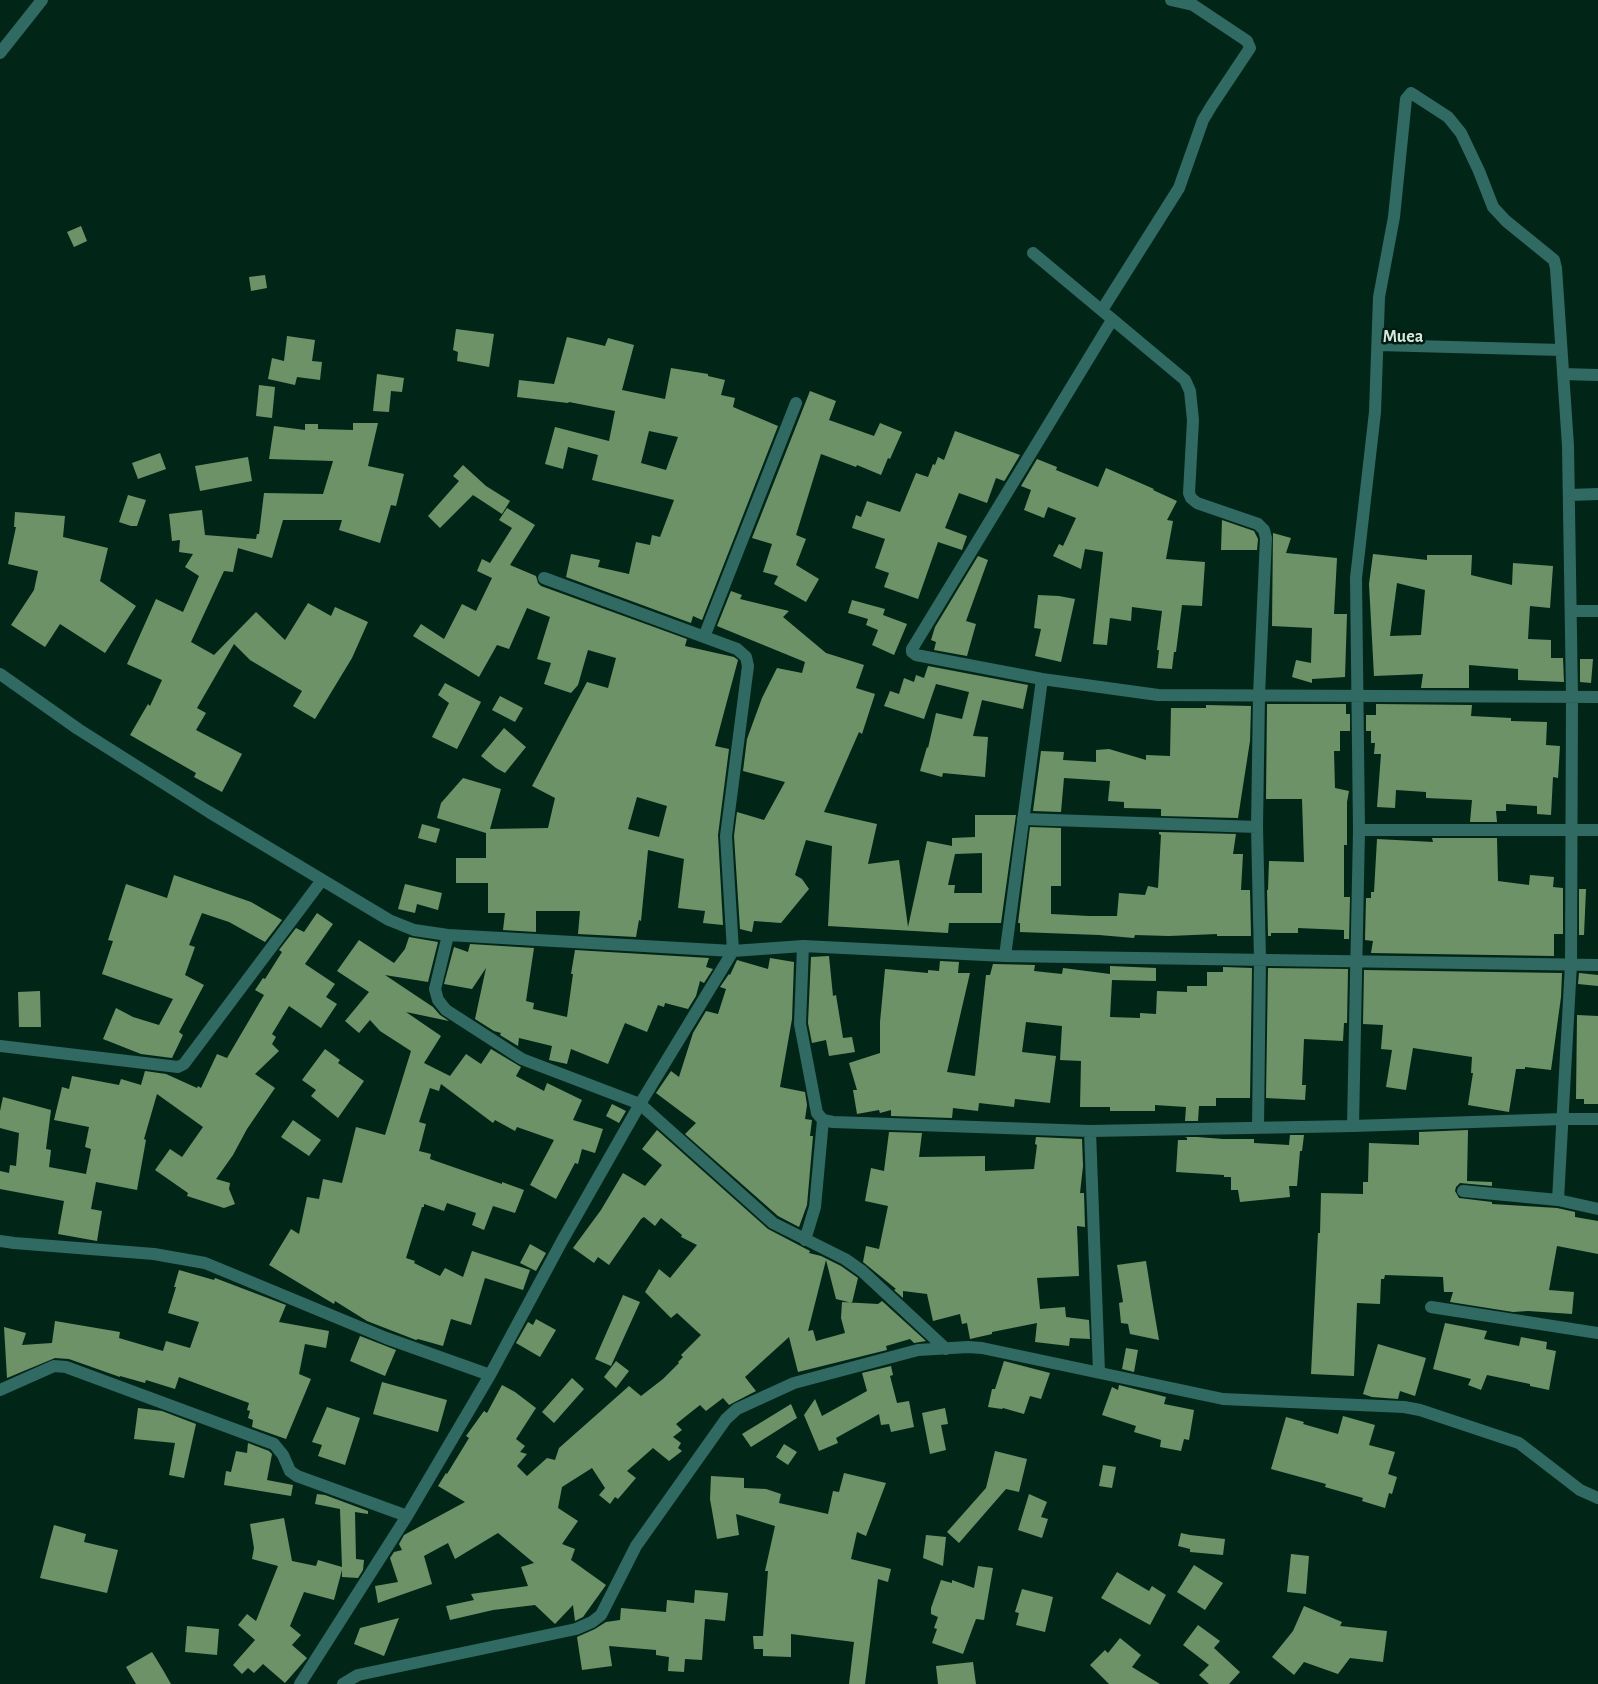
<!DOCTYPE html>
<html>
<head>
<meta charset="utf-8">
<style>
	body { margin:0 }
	canvas { display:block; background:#012618 }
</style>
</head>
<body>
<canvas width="1598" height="1684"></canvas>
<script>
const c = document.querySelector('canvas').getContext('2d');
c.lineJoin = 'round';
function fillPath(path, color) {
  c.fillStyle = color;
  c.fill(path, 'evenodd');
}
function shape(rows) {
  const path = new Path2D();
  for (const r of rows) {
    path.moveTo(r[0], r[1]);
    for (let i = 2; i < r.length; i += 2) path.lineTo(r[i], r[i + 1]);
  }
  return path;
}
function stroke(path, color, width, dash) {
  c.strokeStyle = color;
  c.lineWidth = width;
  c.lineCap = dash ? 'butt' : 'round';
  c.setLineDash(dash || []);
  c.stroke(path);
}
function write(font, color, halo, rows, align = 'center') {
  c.font = font + ' "Alegreya Sans",sans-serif';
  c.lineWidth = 5;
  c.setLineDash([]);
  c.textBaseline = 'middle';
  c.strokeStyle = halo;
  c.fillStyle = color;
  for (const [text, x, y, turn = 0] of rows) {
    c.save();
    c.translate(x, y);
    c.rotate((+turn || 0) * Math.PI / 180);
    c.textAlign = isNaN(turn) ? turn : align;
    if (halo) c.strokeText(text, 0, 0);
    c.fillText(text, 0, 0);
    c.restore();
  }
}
const building = shape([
	[81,226,87,241,74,247,67,232],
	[265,275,267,288,251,291,249,277],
	[456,329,494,334,489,367,457,361,458,352,453,350],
	[287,336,315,340,312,361,322,362,320,380,297,377,295,385,268,379,272,358,284,361],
	[567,337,605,346,608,338,634,345,622,390,665,399,671,368,708,374,708,376,725,380,721,395,735,398,733,407,778,426,702,620,693,616,691,623,566,577,571,554,600,560,598,567,629,574,636,542,650,545,652,535,660,537,674,500,592,480,598,455,568,447,563,469,545,464,555,427,609,441,615,411,569,402,568,403,517,397,519,380,554,384],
	[649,431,678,437,666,470,641,463],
	[377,374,404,378,402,392,391,391,389,412,373,411],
	[259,385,275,387,272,418,256,416],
	[810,391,836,401,829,420,874,436,880,423,902,432,890,459,888,458,881,475,857,465,856,467,821,454,796,535,806,539,796,565,819,579,806,602,774,584,778,576,763,572,772,544,752,538],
	[353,423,378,423,368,466,404,474,396,506,391,505,380,543,339,530,342,520,283,520,272,558,238,548,233,572,224,571,191,642,214,655,256,612,285,640,308,603,331,616,335,607,368,622,352,658,315,719,293,706,302,691,250,660,234,644,197,708,206,713,196,730,242,754,222,792,194,777,196,773,130,735,148,704,150,706,162,680,127,664,156,599,183,612,199,576,185,567,193,554,179,552,180,540,172,541,169,514,202,510,205,535,256,539,257,534,259,534,264,493,323,494,333,461,269,459,274,426,305,430,305,424,318,424,318,429,353,430],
	[955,431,1020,455,1005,480,1004,481,996,478,987,503,959,493,945,528,967,536,962,550,938,542,918,599,884,587,889,573,875,568,885,539,852,528,856,515,861,517,867,501,900,512,916,473,928,477,933,464,935,465,938,457,944,460],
	[160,453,166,469,138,479,132,463],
	[248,457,252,481,200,491,195,466],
	[1037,459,1057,467,1056,470,1098,487,1106,468,1154,489,1153,490,1177,501,1167,520,1173,521,1166,559,1205,562,1202,606,1182,605,1176,652,1174,652,1172,669,1157,668,1159,650,1157,650,1162,611,1132,607,1131,621,1110,618,1107,645,1093,644,1103,552,1085,549,1081,569,1053,556,1059,544,1063,546,1076,518,1048,507,1044,518,1024,510,1031,490,1021,486],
	[463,465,486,486,510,501,502,514,473,495,440,528,428,516,459,481,453,476],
	[128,495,146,500,137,526,131,526,119,522],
	[507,508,535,525,510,565,536,576,538,583,541,586,687,639,685,646,734,657,738,660,715,746,729,749,718,835,723,925,703,923,705,911,678,908,684,859,648,850,641,921,639,920,636,937,578,934,580,911,536,911,536,932,503,930,505,913,488,913,488,883,456,883,456,858,486,858,486,833,437,818,441,803,463,778,501,789,490,829,548,828,555,798,532,786,587,682,608,688,616,658,588,650,578,685,571,693,544,684,551,663,537,659,550,617,527,608,509,649,497,645,479,677,413,636,421,624,444,639,462,604,476,611,492,578,477,571,482,559,490,563,512,528,499,520],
	[637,797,667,806,659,837,628,829],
	[15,512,65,516,63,537,108,548,100,581,136,606,105,653,60,624,45,647,11,625,34,590,38,571,8,564,16,527,14,527],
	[1222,520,1254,531,1258,539,1257,550,1221,550],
	[1273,533,1291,538,1286,553,1337,558,1334,614,1347,614,1345,677,1312,679,1312,683,1292,677,1296,660,1311,663,1312,628,1272,626],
	[1373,554,1427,560,1427,555,1472,555,1471,575,1512,585,1513,563,1553,566,1550,608,1530,606,1528,639,1551,640,1551,658,1563,658,1564,682,1518,680,1518,669,1469,665,1469,688,1421,688,1423,674,1374,676,1369,584],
	[1397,583,1425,590,1421,635,1390,636],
	[978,556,988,560,966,621,976,624,967,656,934,650,936,642,931,640,935,627],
	[731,591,742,595,740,599,789,611,783,617,826,653,864,665,856,688,875,694,862,734,859,732,824,812,877,824,868,864,899,860,908,927,927,841,952,846,952,838,975,837,975,815,1016,815,1001,923,949,923,948,933,828,926,832,846,806,840,795,875,802,879,809,889,781,923,754,921,752,932,740,929,734,836,737,812,764,820,785,782,743,771,747,739,762,698,777,668,802,673,805,662,717,626],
	[982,853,982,893,954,893,955,885,948,885,955,854],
	[1038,595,1059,596,1075,599,1061,662,1035,656,1041,629,1034,628],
	[852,600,885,609,883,615,907,624,894,655,872,645,878,630,866,625,868,619,848,613],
	[1580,659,1593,659,1591,683,1580,682],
	[928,666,1028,685,1023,709,982,700,973,736,988,737,985,777,943,773,942,777,920,771,927,747,928,748,936,713,962,719,969,692,936,684,924,719,884,706,890,691,899,694,904,678,914,682,916,675,924,678],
	[445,683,481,702,457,749,432,737,449,703,438,695],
	[500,696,523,708,515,722,492,710],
	[1267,704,1346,704,1346,714,1350,714,1350,731,1340,731,1340,751,1334,751,1335,788,1349,791,1347,802,1347,845,1344,845,1344,897,1350,897,1349,939,1344,939,1344,930,1298,928,1298,933,1271,933,1271,936,1268,936,1267,890,1268,890,1269,861,1304,862,1302,799,1266,799],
	[1376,704,1472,705,1471,716,1511,718,1511,721,1547,722,1546,745,1560,746,1558,778,1553,777,1551,815,1537,814,1537,806,1506,804,1506,811,1496,811,1497,822,1470,822,1472,800,1426,798,1426,792,1396,790,1395,808,1377,807,1381,754,1374,754,1375,743,1371,743,1371,731,1366,731,1366,715,1376,715],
	[1206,705,1251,706,1250,741,1238,818,1161,816,1161,809,1124,808,1124,802,1108,801,1110,781,1064,778,1061,812,1033,811,1041,751,1064,752,1063,760,1096,762,1096,750,1109,749,1146,760,1146,755,1170,756,1171,708,1206,708],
	[504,728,526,747,505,773,496,768,481,756],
	[422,824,440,829,436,843,418,838],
	[1030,827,1061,828,1061,886,1051,886,1051,914,1089,916,1117,916,1119,893,1145,895,1148,886,1158,888,1161,835,1159,834,1159,832,1236,834,1233,854,1243,854,1241,890,1250,890,1251,936,1217,936,1217,934,1169,936,1135,935,1134,938,1099,935,1020,932,1020,923,1018,923],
	[1432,838,1497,838,1498,881,1529,885,1530,875,1554,877,1553,887,1563,888,1563,934,1554,934,1554,956,1371,953,1373,941,1365,940,1366,898,1371,898,1371,892,1374,892,1377,839,1433,842],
	[174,875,251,902,282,920,265,942,229,922,202,913,189,945,195,947,185,975,204,985,179,1032,183,1035,172,1058,141,1054,103,1039,116,1008,133,1017,159,1025,173,999,102,974,113,941,108,940,126,884,167,898],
	[405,884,442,893,438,910,417,904,415,913,398,909],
	[1579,889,1586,889,1584,935,1579,935],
	[317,913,333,924,305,964,335,984,326,997,337,1004,321,1028,289,1006,272,1034,276,1037,272,1044,279,1051,255,1074,275,1088,247,1129,233,1155,216,1179,230,1183,229,1189,235,1204,224,1208,187,1196,188,1193,155,1170,170,1149,182,1157,203,1127,157,1094,144,1139,146,1140,137,1190,96,1182,91,1209,102,1211,97,1241,58,1234,64,1201,0,1189,0,1171,9,1173,10,1165,16,1166,19,1133,0,1128,0,1111,3,1097,51,1110,46,1149,51,1150,49,1167,86,1174,91,1149,85,1147,89,1127,54,1120,62,1087,69,1089,72,1076,119,1085,121,1079,141,1085,145,1071,166,1074,197,1088,198,1086,201,1088,217,1054,227,1058,264,995,255,990,263,978,265,979,282,952,279,950,296,928,304,932],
	[409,937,438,942,428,982,385,975,433,1007,440,1015,449,1021,406,1012,441,1036,424,1063,450,1076,466,1054,481,1064,491,1049,521,1067,516,1076,544,1091,547,1083,582,1100,573,1120,603,1129,595,1153,582,1149,578,1164,575,1163,556,1199,530,1185,554,1140,517,1127,515,1131,495,1120,493,1123,441,1084,439,1091,430,1088,419,1122,426,1124,419,1151,431,1154,430,1159,502,1184,502,1182,524,1190,515,1213,493,1206,484,1230,472,1225,476,1213,447,1203,444,1211,424,1204,424,1207,422,1207,406,1258,415,1261,414,1263,440,1276,445,1268,463,1277,472,1251,530,1270,523,1290,485,1278,471,1325,451,1319,443,1346,418,1339,416,1340,367,1321,335,1301,334,1304,269,1265,291,1229,299,1234,307,1197,319,1199,323,1179,342,1183,356,1127,385,1135,411,1051,380,1031,370,1020,359,1033,345,1021,369,992,337,971,359,940,394,963,405,949],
	[470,944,534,948,526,1001,534,1003,533,1009,567,1017,573,974,571,974,575,950,709,958,706,967,713,969,704,983,700,981,696,996,688,1009,665,1003,664,1007,658,1005,647,1032,625,1023,608,1064,571,1049,567,1064,549,1060,552,1046,519,1038,518,1046,500,1035,501,1033,494,1031,475,1019,486,968,472,989,444,984,454,947,468,952],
	[829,956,833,996,836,995,843,1038,852,1037,855,1052,829,1056,826,1040,812,1043,808,1023,811,957],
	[770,958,794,962,792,1019,780,1087,805,1092,807,1105,805,1119,812,1120,810,1136,813,1136,807,1205,799,1227,778,1216,685,1134,696,1123,656,1093,671,1071,679,1077,693,1033,706,1011,718,1014,726,989,720,987,729,974,730,975,737,960,768,969],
	[940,961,959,962,958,973,970,973,947,1072,975,1076,986,975,990,975,993,964,1035,965,1034,971,1062,974,1063,968,1110,974,1110,966,1156,968,1156,981,1112,980,1110,1017,1140,1018,1140,1013,1156,1014,1157,991,1187,992,1187,986,1207,986,1207,972,1223,972,1223,967,1252,968,1250,1098,1216,1098,1216,1106,1199,1106,1198,1121,1185,1121,1186,1107,1155,1105,1155,1111,1110,1111,1110,1107,1080,1107,1081,1061,1060,1060,1062,1026,1026,1022,1022,1052,1056,1056,1050,1103,1015,1099,1014,1107,979,1103,978,1111,953,1108,952,1118,891,1116,891,1110,880,1113,879,1110,857,1114,853,1090,857,1090,849,1063,880,1053,880,1022,885,969,928,973,928,970,939,971],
	[1268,968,1348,969,1347,1023,1344,1023,1343,1041,1304,1039,1302,1085,1306,1085,1305,1100,1266,1098],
	[1364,970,1562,973,1561,997,1551,1070,1525,1067,1525,1069,1516,1069,1509,1112,1468,1105,1473,1073,1471,1073,1472,1057,1413,1048,1406,1090,1386,1087,1392,1050,1381,1049,1383,1025,1363,1024],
	[1579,973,1598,975,1598,986,1578,984],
	[40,991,41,1027,19,1027,18,992],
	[1577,1015,1598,1016,1598,1104,1584,1104,1584,1099,1576,1099],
	[325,1049,340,1060,338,1063,364,1081,338,1118,311,1096,316,1090,302,1080],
	[612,1104,626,1111,619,1123,606,1116],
	[293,1120,321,1140,309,1156,281,1137],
	[657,1130,768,1229,810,1251,809,1253,821,1256,841,1266,858,1278,852,1303,836,1299,826,1260,808,1331,813,1330,816,1341,845,1333,841,1318,842,1302,878,1304,882,1301,926,1341,914,1343,910,1339,886,1346,887,1350,798,1372,789,1337,745,1377,756,1391,729,1405,723,1398,706,1411,700,1405,676,1424,682,1430,673,1437,681,1443,678,1448,682,1451,669,1461,653,1448,627,1471,636,1478,618,1499,615,1497,610,1504,599,1495,605,1488,592,1468,562,1487,558,1508,578,1521,562,1544,575,1549,571,1560,606,1585,583,1617,575,1621,573,1605,555,1624,535,1605,493,1610,450,1620,446,1606,474,1600,471,1594,528,1586,521,1567,534,1563,498,1533,455,1559,448,1543,424,1556,432,1584,378,1603,375,1586,398,1582,390,1558,394,1552,402,1550,399,1544,404,1535,465,1502,438,1486,446,1473,447,1474,469,1438,466,1436,484,1411,487,1413,502,1385,515,1392,536,1408,516,1439,525,1446,520,1452,527,1454,517,1466,527,1476,547,1458,555,1460,559,1448,629,1386,641,1396,663,1379,679,1363,678,1362,683,1357,681,1355,701,1335,677,1313,671,1318,645,1292,659,1269,670,1278,697,1245,681,1237,682,1235,661,1218,655,1226,644,1217,641,1219,609,1265,598,1257,594,1263,573,1248,601,1210,623,1173,645,1186,662,1165,642,1149],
	[1468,1130,1467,1181,1492,1182,1492,1186,1460,1183,1456,1187,1455,1191,1459,1198,1492,1202,1492,1204,1557,1208,1575,1212,1575,1217,1598,1221,1598,1254,1557,1246,1549,1290,1574,1292,1572,1314,1528,1311,1513,1312,1450,1302,1453,1292,1444,1292,1443,1277,1385,1275,1384,1279,1381,1279,1380,1304,1357,1303,1354,1376,1311,1374,1318,1233,1320,1233,1321,1193,1363,1194,1363,1182,1368,1182,1369,1143,1419,1145,1419,1132],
	[889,1132,922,1133,919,1157,985,1156,985,1171,1034,1169,1037,1145,1035,1144,1036,1137,1082,1139,1083,1166,1080,1193,1084,1193,1085,1227,1077,1226,1079,1276,1037,1278,1040,1309,1065,1307,1066,1317,1089,1320,1090,1339,1070,1338,1069,1346,1035,1342,1037,1323,992,1332,992,1334,970,1339,967,1323,962,1324,960,1314,933,1321,927,1294,903,1291,903,1298,894,1290,896,1289,863,1262,866,1246,879,1249,888,1206,865,1201,871,1168,884,1171],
	[1290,1135,1304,1135,1302,1151,1300,1151,1297,1186,1289,1186,1290,1197,1240,1202,1238,1190,1231,1190,1231,1177,1224,1177,1224,1175,1176,1172,1178,1140,1187,1140,1187,1138,1185,1137,1197,1137,1223,1139,1254,1139,1254,1143,1289,1145],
	[530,1244,546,1253,536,1271,520,1263],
	[1146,1261,1152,1299,1159,1340,1130,1334,1128,1324,1121,1323,1119,1303,1123,1302,1117,1265],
	[179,1270,214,1280,215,1278,286,1305,279,1322,329,1331,326,1348,305,1344,299,1374,311,1379,286,1439,252,1427,253,1420,248,1418,250,1411,247,1410,249,1403,179,1377,175,1389,146,1380,145,1383,120,1376,120,1377,69,1359,55,1358,7,1378,4,1327,26,1333,22,1345,52,1343,55,1321,120,1332,119,1338,163,1351,166,1341,190,1348,199,1322,168,1313,176,1287,174,1287],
	[623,1295,640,1302,611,1366,595,1359],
	[536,1319,556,1330,540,1357,516,1343,528,1322,533,1325],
	[1445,1323,1487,1331,1484,1339,1519,1346,1521,1337,1547,1342,1546,1349,1556,1351,1549,1390,1530,1386,1530,1384,1487,1375,1481,1390,1468,1385,1471,1379,1433,1369],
	[360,1336,396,1350,385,1376,350,1361],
	[1378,1344,1426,1358,1415,1396,1400,1391,1398,1399,1372,1397,1363,1394],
	[1126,1348,1138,1350,1134,1372,1122,1369],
	[616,1361,629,1371,616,1388,604,1377],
	[1004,1361,1050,1373,1041,1399,1030,1396,1024,1414,1003,1408,1002,1409,988,1407,992,1389,995,1389],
	[891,1366,893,1375,890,1376,897,1403,909,1401,914,1427,891,1432,889,1424,881,1425,879,1414,836,1438,838,1443,819,1451,804,1415,815,1399,822,1416,867,1391,862,1373],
	[572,1378,584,1389,554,1423,542,1412],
	[382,1382,447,1400,438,1432,373,1414],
	[1119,1385,1166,1397,1164,1404,1194,1410,1189,1440,1184,1439,1181,1451,1160,1447,1161,1440,1134,1432,1136,1426,1102,1415,1112,1387,1118,1390],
	[791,1404,797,1418,751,1447,742,1434],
	[327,1407,360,1418,345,1465,318,1456,322,1445,312,1442],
	[138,1408,162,1411,196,1424,184,1478,169,1475,175,1443,134,1439],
	[945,1408,948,1424,941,1425,946,1450,930,1454,922,1413],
	[1343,1416,1375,1425,1369,1445,1395,1452,1388,1474,1397,1477,1392,1494,1389,1493,1385,1508,1362,1501,1363,1498,1325,1487,1326,1484,1271,1469,1286,1417,1304,1422,1303,1424,1338,1434],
	[248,1443,269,1451,272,1454,267,1480,293,1485,291,1496,224,1485,226,1471,231,1472,236,1451,247,1453],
	[784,1444,797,1452,788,1465,776,1457],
	[995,1451,1027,1459,1019,1492,1006,1489,959,1543,947,1532,986,1488],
	[1103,1465,1116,1467,1112,1488,1099,1486],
	[844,1473,886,1483,866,1536,857,1532,851,1559,891,1569,888,1582,878,1579,865,1684,849,1684,854,1642,791,1634,791,1657,763,1656,763,1649,754,1649,753,1636,763,1636,768,1571,765,1571,775,1526,736,1514,739,1535,717,1539,710,1499,711,1476,744,1478,744,1488,766,1489,781,1494,779,1503,828,1514,833,1491,839,1492],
	[317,1494,325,1495,368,1511,368,1514,355,1512,356,1559,364,1560,363,1570,358,1578,342,1577,342,1570,334,1600,304,1592,290,1626,301,1635,292,1645,307,1658,285,1683,263,1664,254,1673,248,1668,242,1674,233,1665,255,1640,238,1625,247,1614,256,1621,278,1566,252,1559,254,1548,250,1524,284,1518,292,1561,316,1566,318,1560,342,1567,340,1509,315,1504],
	[1029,1494,1047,1502,1041,1517,1048,1519,1042,1538,1018,1530],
	[54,1525,86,1534,84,1542,118,1550,107,1593,40,1578],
	[1181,1533,1190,1535,1225,1539,1223,1555,1190,1552,1190,1549,1178,1546],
	[926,1535,946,1537,943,1566,923,1558],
	[1291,1554,1309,1556,1306,1594,1287,1592],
	[1194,1565,1223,1583,1205,1610,1177,1592],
	[978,1566,993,1568,984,1620,976,1619,963,1654,932,1643,937,1629,934,1628,938,1617,931,1614,931,1608,941,1580,952,1583,952,1580,974,1588],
	[1117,1572,1149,1591,1152,1586,1166,1595,1150,1625,1101,1598],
	[1022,1589,1053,1597,1045,1632,1016,1625,1019,1613,1015,1612],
	[695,1590,728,1593,725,1621,705,1619,702,1660,685,1659,684,1672,668,1671,669,1657,656,1655,656,1650,609,1646,612,1666,582,1670,577,1637,595,1629,606,1622,620,1620,621,1608,666,1612,667,1600,694,1603],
	[1304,1606,1342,1622,1340,1626,1387,1631,1383,1662,1350,1658,1338,1674,1304,1662,1294,1675,1272,1657,1293,1631],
	[399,1618,384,1656,354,1644,360,1628],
	[1198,1625,1220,1641,1214,1648,1240,1672,1229,1684,1209,1684,1199,1675,1209,1665,1183,1645],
	[187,1626,219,1629,217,1655,185,1652],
	[1120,1638,1141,1655,1132,1667,1160,1684,1109,1684,1090,1665,1105,1650,1108,1653],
	[152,1652,163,1670,171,1684,136,1684,126,1667],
	[973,1662,976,1684,938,1684,936,1666]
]);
const minor = shape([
	[0,53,42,0],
	[1033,253,1185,380,1190,391,1193,420,1189,493,1191,498,1197,503,1258,524,1264,530,1266,538,1259,695,1257,827,1260,959,1258,1127],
	[1102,310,1179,188,1203,120,1212,105,1250,48,1247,41,1193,5,1171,0],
	[1112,320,912,649,912,652,916,655,1042,679,1158,695,1598,697],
	[1378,345,1561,350],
	[1563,374,1598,375],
	[1569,495,1598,494],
	[1571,611,1598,611],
	[704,637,796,403],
	[0,674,78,729,209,812,389,920,414,930,448,935,733,951,803,946,1005,956,1598,965],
	[1023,819,1257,827],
	[1359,830,1598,830],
	[448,935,435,989,438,1000,446,1010,522,1059,640,1104,773,1223,845,1259,862,1271,946,1349],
	[803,946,800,1024,817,1113,823,1120,833,1122,1090,1131,1353,1126,1563,1119,1598,1119],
	[1005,956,1042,679],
	[0,1046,178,1067,184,1064,322,880],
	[1353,1126,1359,830,1356,578,1375,412,1379,297,1394,217,1406,99,1411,93,1448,117,1461,133,1479,171,1493,207,1506,221,1554,260,1556,268,1568,446,1572,696,1571,964,1558,1200],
	[1090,1131,1099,1372],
	[1463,1191,1558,1200,1598,1209],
	[805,1240,815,1207,823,1120],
	[0,1241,14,1243,154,1254,205,1263,386,1338,490,1375],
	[1431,1307,1598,1333],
	[0,1390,54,1366,66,1367,274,1444,283,1455,290,1471,297,1476,407,1516],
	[300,1684,407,1516,490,1375,562,1241,640,1104,733,951,726,836,748,666,746,657,737,649,544,578],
	[343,1684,358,1675,576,1629,592,1622,601,1615,636,1546,726,1419,737,1409,794,1383,918,1350,968,1347,982,1348,1223,1399,1404,1407,1420,1410,1519,1443,1580,1490,1598,1498]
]);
const quarterNames = [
	["Muea",1403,337]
];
fillPath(building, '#6e9267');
stroke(minor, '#306a63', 12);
write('bold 18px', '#d4e7dd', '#021b10', quarterNames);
</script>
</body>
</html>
